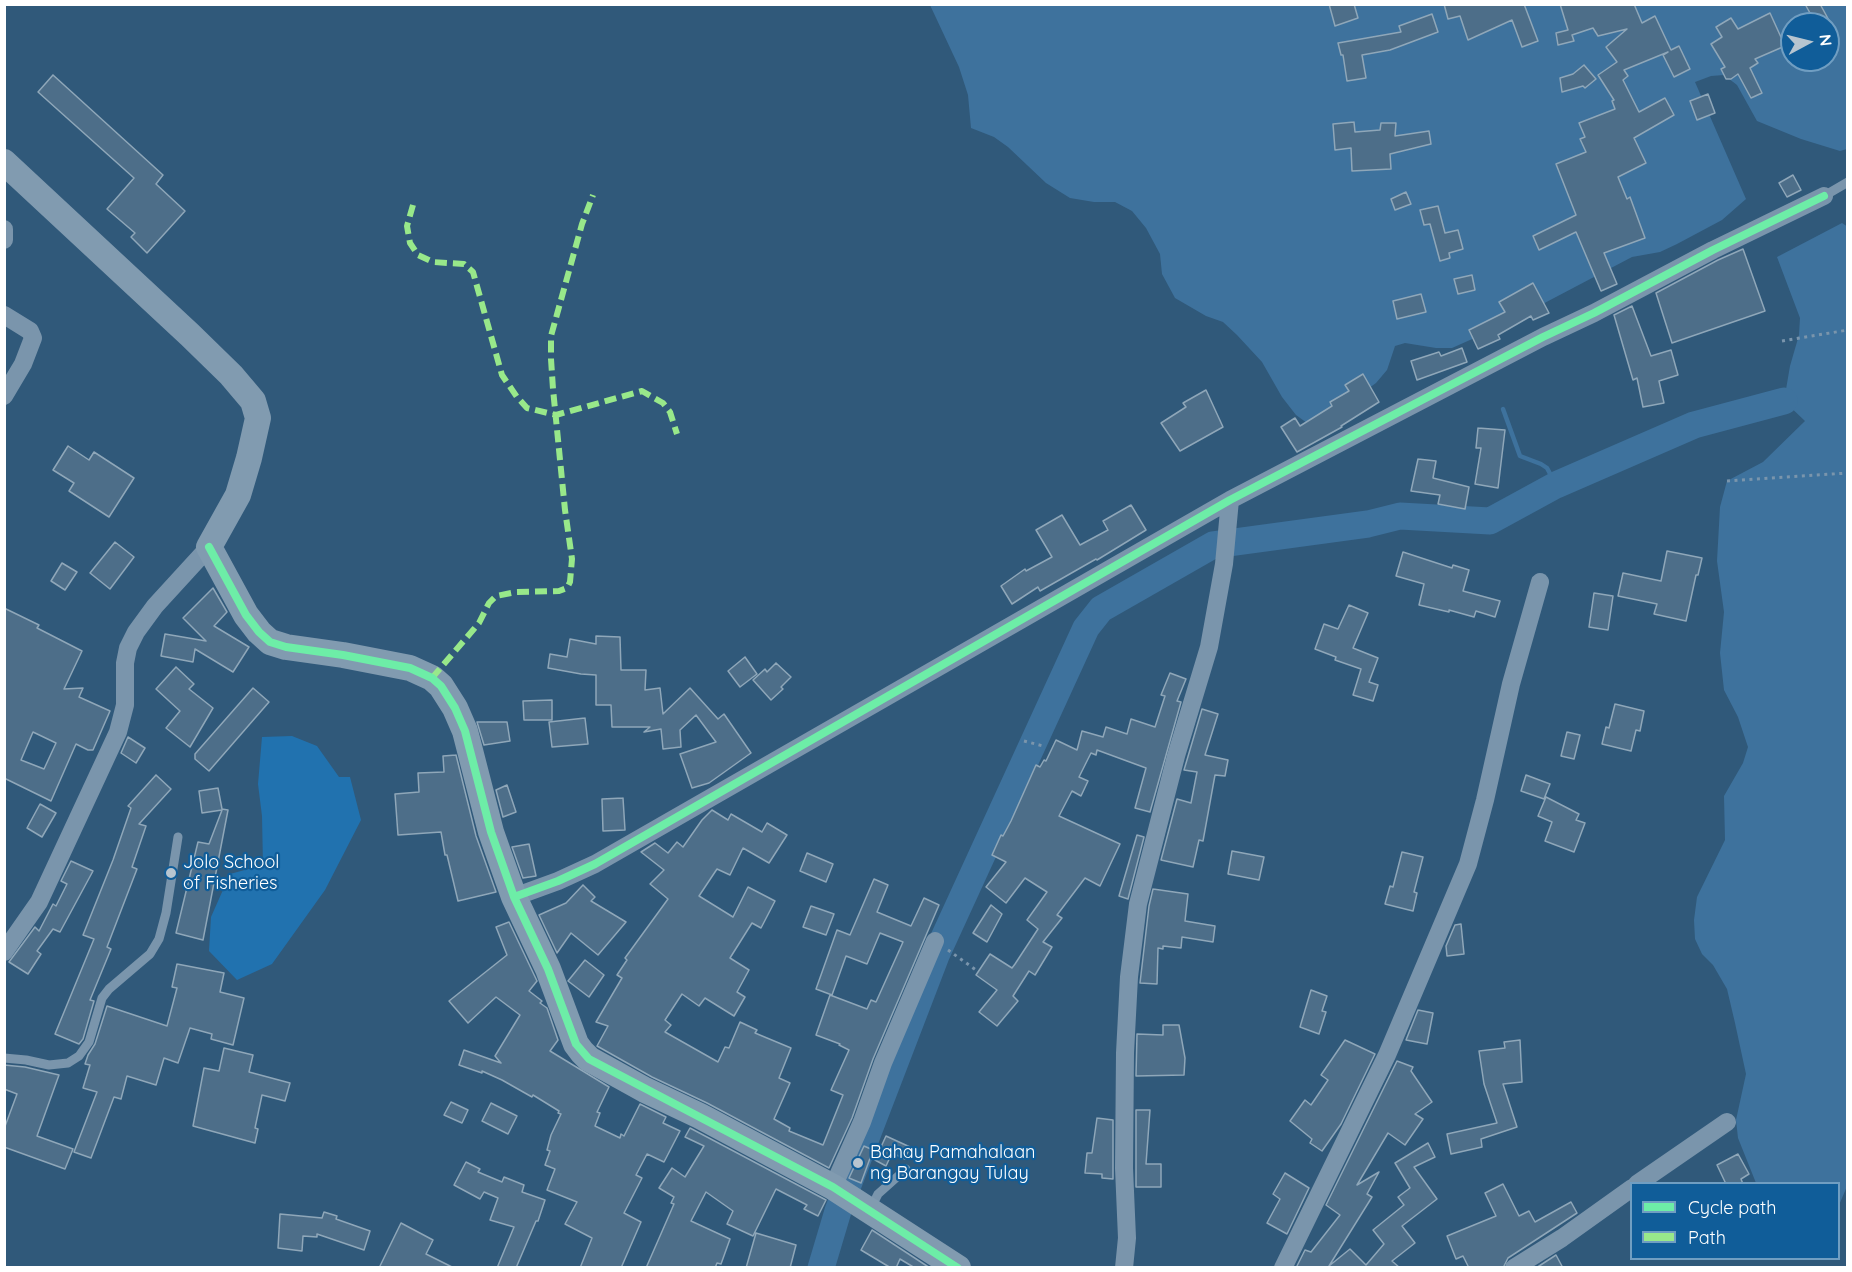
<!DOCTYPE html>
<html>
<head>
<meta charset="utf-8">
<style>
	body { margin:0 }
	#map { position:relative; width:1852px; height:1272px; overflow:hidden; background:#30597a; font-family:Quicksand,sans-serif }
	canvas { display:block }
	.frame { position:absolute; inset:0; border:6px solid #fff; pointer-events:none }
	.legend { position:absolute; left:1630px; top:1182px; width:210px; height:78px; box-sizing:border-box; background:#105d99; border:2px solid #709ec2; margin:0; padding:8px 10px; list-style:none; font-size:18px; color:#fff }
	.legend li { display:flex; align-items:center; gap:12px; height:30px }
	.legend b { width:30px; border:2px solid #709ec2 }
	.north { position:absolute; left:1780px; top:12px; width:60px; height:60px; box-sizing:border-box; background:#105d99; border:2px solid #709ec2; border-radius:50%; rotate:83deg; font-size:16px; font-weight:700; line-height:24px; text-align:center; color:#fff }
	.north::after { content:''; display:block; margin:auto; width:21px; height:27px; background:#b7c5d0; clip-path:polygon(50% 0,100% 100%,50% 72%,0 100%) }
</style>
</head>
<body>
<div id="map">
<canvas width="1852" height="1272"></canvas>
<div class="frame"></div>
<ul class="legend">
<li><b style="height:8px;background:#6deda7"></b>Cycle path</li>
<li><b style="height:8px;background:#98e88a"></b>Path</li>
</ul>
<div class="north">N</div>
</div>
<script>
const c = document.querySelector('canvas').getContext('2d');
c.lineJoin = 'round';
function fillPath(path, color) {
  c.fillStyle = color;
  c.fill(path, 'evenodd');
}
function shape(rows) {
  const path = new Path2D();
  for (const r of rows) {
    path.moveTo(r[0], r[1]);
    for (let i = 2; i < r.length; i += 2) path.lineTo(r[i], r[i + 1]);
  }
  return path;
}
function stroke(path, color, width, dash) {
  c.strokeStyle = color;
  c.lineWidth = width;
  c.lineCap = dash ? 'butt' : 'round';
  c.setLineDash(dash || []);
  c.stroke(path);
}
function write(font, color, halo, rows, align = 'center') {
  c.font = font + ' Quicksand,sans-serif';
  c.lineWidth = 4.5;
  c.setLineDash([]);
  c.textBaseline = 'middle';
  c.strokeStyle = halo;
  c.fillStyle = color;
  for (const [text, x, y, turn = 0] of rows) {
    c.save();
    c.translate(x, y);
    c.rotate((+turn || 0) * Math.PI / 180);
    c.textAlign = isNaN(turn) ? turn : align;
    if (halo) c.strokeText(text, 0, 0);
    c.fillText(text, 0, 0);
    c.restore();
  }
}
const green = shape([
	[292,736,317,746,339,777,350,777,361,820,325,890,272,964,237,980,209,951,211,917,230,874,263,865,262,816,258,784,262,737]
]);
const water = shape([
	[930,5,1847,5,1847,149,1840,151,1801,139,1757,121,1737,85,1724,75,1711,76,1695,82,1746,199,1722,220,1677,244,1660,252,1632,257,1497,328,1452,348,1436,348,1405,343,1395,346,1387,370,1376,383,1358,396,1307,423,1296,415,1282,397,1262,362,1237,335,1223,322,1206,316,1175,298,1162,274,1160,254,1146,228,1132,211,1115,202,1094,202,1070,198,1046,183,1008,147,994,137,971,128,968,95,959,67],
	[1792,24,1828,24,1828,60,1792,60],
	[1842,223,1848,227,1848,1184,1839,1205,1838,1184,1756,1183,1738,1138,1736,1120,1746,1074,1735,1023,1727,989,1713,965,1702,954,1695,939,1694,920,1697,897,1725,840,1724,796,1743,763,1748,747,1738,717,1724,690,1720,653,1724,612,1717,561,1720,507,1727,481,1763,462,1805,421,1784,401,1790,366,1799,335,1800,318,1777,257]
]);
const stream = shape([
	[1503,409,1520,456,1541,464,1547,468,1556,485]
]);
const river = shape([
	[821,1268,838,1211,937,953,1086,628,1101,609,1213,545,1368,524,1400,516,1490,521,1556,485,1694,425,1784,401]
]);
const building = shape([
	[1329,4,1354,4,1358,18,1335,26,1329,4],
	[1444,4,1524,4,1538,41,1522,47,1512,20,1468,40,1460,16,1448,19,1444,4],
	[1560,4,1634,4,1642,23,1655,16,1671,50,1679,46,1690,69,1674,77,1663,55,1668,52,1624,70,1628,76,1623,80,1639,112,1665,98,1674,115,1634,138,1646,163,1618,177,1627,199,1630,197,1645,238,1604,253,1617,284,1601,291,1576,232,1539,250,1533,236,1576,215,1556,164,1586,152,1580,139,1585,137,1579,123,1615,109,1612,101,1614,100,1598,75,1617,62,1606,47,1627,29,1598,36,1593,28,1572,35,1574,41,1558,45,1556,33,1568,30,1560,4],
	[1805,4,1820,4,1831,24,1816,24,1805,4],
	[1770,13,1785,46,1755,59,1758,63,1750,68,1762,93,1751,98,1738,74,1731,79,1726,79,1721,69,1725,67,1711,44,1722,37,1716,27,1731,18,1738,29,1770,13],
	[1432,14,1438,32,1390,50,1362,55,1366,78,1347,81,1343,55,1341,55,1338,43,1401,32,1399,26,1432,14],
	[1584,65,1596,79,1585,88,1583,86,1562,92,1560,78,1573,74,1584,65],
	[53,75,163,175,156,184,185,211,147,253,131,237,135,233,107,209,134,178,38,92,53,75],
	[1708,94,1715,113,1697,120,1690,101,1708,94],
	[1354,122,1355,132,1380,130,1381,123,1396,123,1395,136,1429,131,1431,144,1390,154,1391,169,1352,171,1351,148,1335,150,1333,124,1354,122],
	[1793,175,1801,190,1787,197,1779,183,1793,175],
	[1406,192,1411,204,1395,210,1391,199,1406,192],
	[1438,206,1445,233,1458,230,1463,249,1449,253,1450,258,1440,261,1430,224,1424,225,1420,210,1438,206],
	[1743,249,1765,311,1672,343,1656,293,1718,260,1743,249],
	[1472,275,1475,290,1458,294,1454,279,1472,275],
	[1533,283,1549,313,1533,320,1531,316,1498,335,1500,339,1478,349,1469,330,1505,312,1499,302,1533,283],
	[1421,294,1426,312,1397,319,1393,301,1421,294],
	[1632,306,1651,356,1671,350,1678,375,1659,381,1664,403,1643,407,1637,378,1633,380,1614,315,1632,306],
	[1462,348,1467,362,1417,380,1411,361,1439,352,1441,356,1462,348],
	[1363,374,1379,402,1341,426,1342,427,1297,452,1281,427,1295,418,1300,426,1332,406,1330,402,1349,391,1345,385,1363,374],
	[1206,390,1223,427,1180,451,1161,423,1186,407,1183,403,1206,390],
	[1478,428,1505,430,1498,488,1475,484,1481,448,1476,448,1478,428],
	[68,446,89,460,94,452,134,478,109,517,69,491,74,483,53,470,68,446],
	[1418,459,1436,461,1433,478,1469,487,1465,509,1438,504,1440,495,1411,491,1418,459],
	[1131,505,1146,530,1097,560,1096,559,1040,591,1038,587,1012,604,1001,586,1025,569,1026,571,1052,557,1036,530,1062,515,1080,545,1108,530,1103,521,1131,505],
	[115,542,134,557,110,589,90,573,115,542],
	[1667,551,1702,558,1698,575,1696,575,1686,621,1654,614,1657,604,1618,596,1623,573,1661,581,1667,551],
	[1403,552,1452,568,1453,565,1469,570,1463,591,1500,601,1495,617,1476,611,1474,617,1449,610,1449,612,1419,605,1424,584,1396,576,1403,552],
	[62,563,77,572,65,590,51,581,62,563],
	[213,588,227,612,214,626,249,647,233,672,195,649,193,662,161,656,165,634,206,641,183,618,213,588],
	[1594,593,1613,596,1608,630,1589,627,1594,593],
	[1349,605,1368,613,1353,648,1378,658,1369,682,1378,685,1373,701,1353,695,1361,669,1335,660,1336,657,1315,649,1324,624,1338,629,1349,605],
	[4,608,39,625,37,628,82,651,64,689,83,688,79,697,110,711,93,750,88,750,76,744,51,801,4,778,4,608],
	[33,732,56,743,44,769,21,760,33,732],
	[596,636,620,637,621,670,646,670,645,690,660,688,663,714,690,688,718,719,724,714,751,753,709,783,692,788,680,754,716,742,696,715,680,730,681,747,663,749,661,729,644,732,650,727,612,727,611,705,596,705,596,675,581,674,548,668,550,654,567,657,570,639,596,644,596,636],
	[745,657,757,674,740,687,728,671,745,657],
	[776,663,791,677,781,687,783,689,771,700,753,680,765,669,767,672,776,663],
	[176,667,194,684,189,689,213,708,190,747,166,728,180,711,156,689,176,667],
	[1170,673,1186,679,1177,701,1181,702,1150,812,1135,808,1146,768,1097,750,1096,755,1091,753,1079,777,1088,781,1081,796,1072,791,1059,816,1120,844,1100,886,1085,878,1057,915,1062,918,1043,942,1052,947,1035,975,1029,971,1013,996,1018,1001,997,1026,979,1012,997,990,976,975,990,954,1012,968,1015,964,1038,929,1027,920,1047,892,1025,878,1006,903,986,887,1006,862,992,855,1001,835,1003,836,1011,821,1036,765,1040,767,1044,760,1046,761,1056,740,1077,750,1082,731,1103,737,1106,727,1127,734,1131,719,1155,727,1165,696,1161,695,1170,673],
	[253,688,269,702,209,771,195,759,195,754,253,688],
	[552,700,552,720,524,720,523,701,552,700],
	[1615,704,1644,711,1640,731,1636,730,1631,751,1602,744,1606,727,1609,728,1615,704],
	[1202,709,1218,714,1205,755,1228,760,1225,776,1215,775,1203,841,1199,840,1193,867,1161,860,1177,799,1191,803,1197,772,1184,770,1202,709],
	[585,718,588,744,552,747,549,722,585,718],
	[477,722,507,722,510,741,484,745,477,722],
	[1567,732,1580,735,1574,759,1561,756,1567,732],
	[128,737,145,748,136,763,121,753,128,737],
	[456,755,476,836,496,892,458,901,447,855,445,855,441,832,398,835,395,794,419,792,418,773,444,772,443,756,456,755],
	[156,775,171,789,139,824,146,826,132,867,137,869,107,947,111,949,90,1000,94,1001,83,1039,79,1044,55,1034,94,939,83,935,113,860,131,808,128,806,156,775],
	[1526,775,1550,784,1544,799,1521,791,1526,775],
	[507,785,516,812,503,817,496,790,507,785],
	[218,788,222,809,228,810,203,940,176,933,198,842,209,844,222,810,202,813,199,791,218,788],
	[1546,797,1579,814,1576,820,1585,823,1574,852,1545,841,1552,822,1538,816,1546,797],
	[623,798,625,830,603,831,602,799,623,798],
	[40,804,56,813,42,837,27,828,40,804],
	[712,810,728,820,731,814,762,832,767,823,787,835,769,863,743,848,730,875,717,869,699,896,733,917,748,887,775,901,761,928,752,923,730,958,749,970,737,992,745,997,734,1016,705,998,699,1006,682,994,665,1020,671,1025,665,1032,718,1062,725,1047,729,1048,740,1022,757,1030,755,1033,791,1048,779,1078,790,1083,774,1119,790,1128,789,1131,823,1145,843,1095,831,1090,849,1050,839,1045,840,1044,816,1035,830,995,867,1009,871,1000,876,1002,903,942,880,933,867,964,846,956,832,995,816,989,837,930,850,935,874,879,888,885,877,912,911,926,924,898,939,905,873,1059,852,1118,829,1168,707,1103,652,1077,597,1046,608,1026,596,1022,622,978,617,975,627,960,625,958,668,899,650,884,664,870,641,852,655,843,668,853,677,842,683,847,702,820,712,810],
	[1137,835,1144,837,1128,899,1119,896,1137,835],
	[529,844,536,876,523,878,512,847,529,844],
	[1232,851,1264,857,1259,880,1228,874,1232,851],
	[1402,852,1423,857,1414,892,1417,893,1413,911,1385,904,1390,886,1393,887,1402,852],
	[807,853,833,864,826,882,800,871,807,853],
	[71,861,93,871,60,932,53,929,37,951,41,954,28,974,9,962,35,927,39,931,53,904,56,906,67,884,61,881,71,861],
	[583,885,595,897,591,901,626,922,598,955,571,933,557,953,539,915,566,903,583,885],
	[1153,889,1188,894,1185,921,1215,926,1213,942,1182,937,1181,948,1163,946,1163,949,1158,948,1157,984,1140,983,1149,906,1153,889],
	[991,905,1002,914,987,942,973,933,991,905],
	[811,906,834,914,826,935,803,927,811,906],
	[509,922,537,981,529,991,542,1001,540,1003,547,1008,558,1040,550,1051,609,1087,597,1112,600,1113,595,1126,620,1138,621,1134,624,1136,640,1104,666,1117,663,1123,680,1131,664,1162,647,1154,636,1175,642,1178,624,1213,641,1222,621,1268,580,1268,592,1238,565,1224,577,1202,547,1190,555,1169,545,1165,550,1151,547,1150,551,1135,561,1114,558,1113,559,1111,533,1095,532,1097,502,1080,482,1071,482,1073,459,1065,464,1050,501,1063,495,1056,520,1015,496,997,468,1023,449,1001,507,955,496,927,509,922],
	[1461,924,1464,954,1447,956,1446,946,1455,925,1461,924],
	[585,960,604,975,589,997,568,981,585,960],
	[177,964,224,973,220,992,244,998,233,1045,211,1039,212,1034,190,1028,178,1063,164,1058,156,1085,127,1076,121,1099,114,1097,91,1158,74,1152,97,1092,83,1088,90,1065,85,1064,88,1055,95,1044,107,1006,167,1026,177,988,172,987,177,964],
	[1311,990,1327,996,1322,1011,1326,1012,1319,1034,1300,1027,1311,990],
	[1418,1010,1433,1013,1427,1044,1406,1040,1418,1010],
	[1163,1025,1179,1025,1185,1058,1184,1075,1136,1076,1137,1034,1163,1035,1163,1025],
	[1345,1040,1375,1054,1341,1124,1322,1151,1310,1143,1312,1139,1290,1121,1305,1100,1311,1105,1328,1080,1321,1075,1345,1040],
	[1520,1040,1522,1082,1503,1084,1517,1127,1481,1139,1482,1147,1451,1154,1447,1134,1497,1123,1484,1084,1479,1051,1505,1048,1504,1042,1520,1040],
	[224,1048,253,1055,249,1072,290,1083,285,1101,262,1095,255,1128,258,1129,255,1143,193,1126,204,1068,219,1071,224,1048],
	[1397,1061,1413,1067,1411,1071,1432,1102,1415,1114,1423,1119,1405,1145,1388,1133,1357,1185,1379,1172,1367,1194,1372,1197,1329,1266,1350,1249,1366,1265,1384,1244,1373,1230,1404,1205,1398,1197,1410,1188,1395,1163,1428,1143,1435,1157,1414,1167,1437,1199,1402,1226,1415,1243,1392,1261,1400,1268,1296,1268,1305,1250,1311,1252,1340,1215,1326,1205,1397,1061],
	[4,1065,25,1067,59,1075,37,1136,73,1149,65,1169,4,1147,4,1129,17,1094,4,1089,4,1065],
	[451,1102,468,1110,462,1123,444,1115,451,1102],
	[491,1103,517,1116,508,1134,482,1121,491,1103],
	[1136,1110,1150,1110,1146,1164,1161,1164,1161,1187,1136,1187,1136,1110],
	[1097,1118,1113,1120,1113,1179,1102,1178,1102,1174,1085,1173,1087,1153,1092,1153,1097,1118],
	[690,1128,826,1200,818,1216,804,1209,807,1205,776,1189,753,1236,727,1224,733,1211,706,1192,691,1221,730,1239,721,1264,717,1263,715,1268,646,1268,674,1204,671,1203,674,1197,659,1188,672,1168,685,1177,704,1146,685,1137,690,1128],
	[886,1136,910,1147,905,1159,892,1153,886,1166,875,1160,886,1136],
	[864,1146,873,1150,861,1183,849,1178,864,1146],
	[1738,1154,1749,1174,1741,1179,1743,1184,1726,1184,1717,1165,1738,1154],
	[466,1162,480,1169,478,1172,502,1182,504,1177,524,1185,522,1192,545,1200,538,1221,536,1221,516,1268,497,1268,514,1227,490,1220,498,1198,484,1192,480,1199,454,1185,466,1162],
	[1285,1173,1309,1188,1287,1234,1267,1223,1280,1199,1273,1194,1285,1173],
	[1503,1184,1519,1216,1529,1211,1535,1222,1571,1202,1577,1213,1508,1258,1503,1268,1469,1268,1463,1256,1456,1259,1447,1236,1496,1216,1485,1193,1503,1184],
	[324,1212,337,1216,336,1219,370,1231,364,1250,317,1234,317,1237,303,1236,302,1251,278,1248,280,1214,322,1218,324,1212],
	[401,1223,433,1240,426,1254,454,1268,379,1268,401,1223],
	[872,1230,930,1268,915,1268,900,1259,896,1268,891,1268,861,1250,872,1230],
	[756,1233,796,1245,790,1268,746,1268,756,1233],
	[1556,1255,1563,1268,1536,1268,1556,1255]
]);
const path = shape([
	[1782,341,1848,330],
	[1727,481,1848,473],
	[1024,741,1043,746],
	[948,950,976,970]
]);
const lane = shape([
	[1824,196,1848,182],
	[4,1058,26,1060,49,1065,68,1063,79,1056,89,1042,102,998,109,989,150,954,159,939,166,913,178,837],
	[870,1210,878,1194,906,1169]
]);
const street = shape([
	[4,229,4,240],
	[4,315,30,331,33,338,23,364,4,396],
	[514,897,558,881,595,864,1230,500,1543,337,1594,313,1713,250,1824,196],
	[4,952,39,902,118,732,125,705,125,663,128,648,136,632,155,606,209,547],
	[1637,1184,1727,1122],
	[833,1187,862,1122,883,1063,935,941],
	[1124,1268,1127,1238,1124,1168,1125,1053,1129,977,1138,904,1176,756,1209,647,1224,564,1230,500],
	[1283,1268,1387,1055,1468,864,1485,800,1511,684,1540,582],
	[1514,1268,1562,1238,1632,1188]
]);
const secondary = shape([
	[4,162,190,335,231,375,253,401,258,418,249,458,238,495,209,547,246,615,259,632,270,642,286,647,343,655,410,668,432,678,441,686,455,708,465,731,491,832,514,897,548,969,576,1044,582,1052,589,1059,645,1090,700,1116,833,1187,958,1268]
]);
const quiet = shape([
	[413,205,407,226,410,243,418,255,433,262,464,264,473,272,502,375,517,397,527,408,556,415,642,391,663,403,670,412,677,434],
	[432,678,479,623,489,603,496,596,516,592,559,591,567,588,570,582,572,559,565,510,553,389,551,359,551,336,582,224,593,195]
]);
const cycleway = shape([
	[209,547,246,615,259,632,270,642,286,647,343,655,410,668,432,678,441,686,455,708,465,731,491,832,514,897,548,969,576,1044,589,1059,833,1187,958,1268],
	[514,897,558,881,595,864,1230,500,1543,337,1594,313,1713,250,1824,196]
]);
const markers = [
	[171,873,6,"#b7c5d0"],
	[858,1163,6,"#b7c5d0"]
];
const poiNames = [
	["Jolo School",183,863],
	["of Fisheries",183,884],
	["Bahay Pamahalaan",870,1153],
	["ng Barangay Tulay",870,1174]
];
fillPath(green, '#2172af');
fillPath(water, '#3e729d');
stroke(stream, '#3e729d', 4.5);
stroke(river, '#3e729d', 27);
fillPath(building, '#4d6e89');
stroke(building, '#8fa7b9', 1.5);
stroke(path, '#7a95ac', 3, [3, 4.5]);
stroke(lane, '#7a95ac', 9);
stroke(street, '#7a95ac', 18);
stroke(secondary, '#819bb0', 26);
stroke(quiet, '#98e88a', 6, [12, 6]);
stroke(cycleway, '#6deda7', 8);
for (const [x, y, r, color] of markers) {
  const dot = new Path2D();
  dot.arc(x, y, r, 0, 2 * Math.PI);
  c.fillStyle = color;
  c.fill(dot);
  stroke(dot, '#105d99', 2);
}
write('18px', '#fff', '#105d99', poiNames, 'left');
</script>
</body>
</html>
